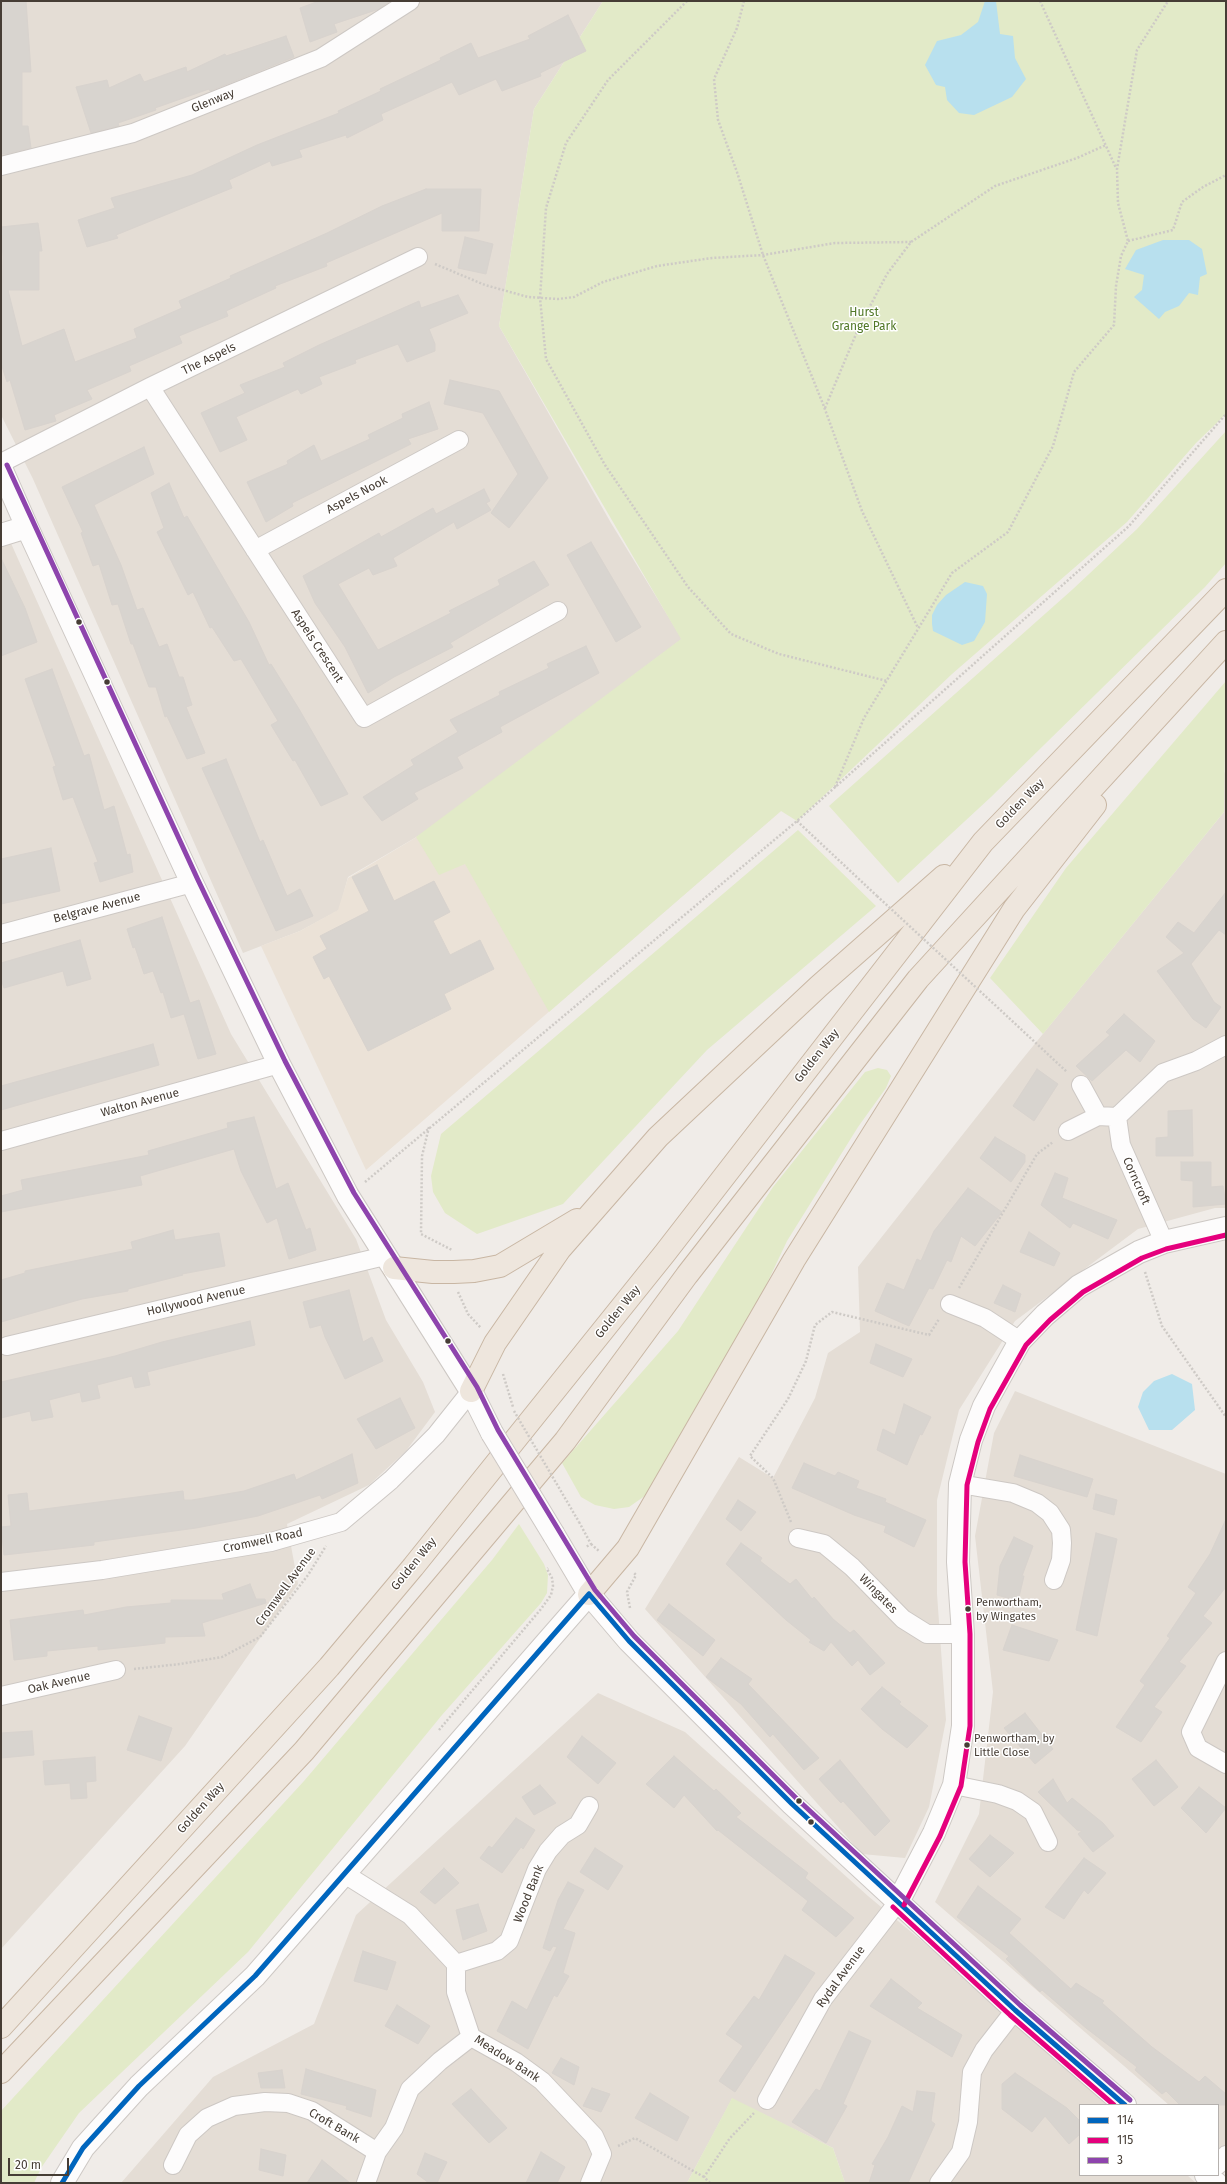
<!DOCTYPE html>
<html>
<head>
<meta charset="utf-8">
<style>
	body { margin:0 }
	#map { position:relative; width:1227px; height:2184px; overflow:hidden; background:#f0ece8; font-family:"Fira Sans",sans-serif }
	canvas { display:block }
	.frame { position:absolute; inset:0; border:2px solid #463d35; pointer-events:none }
	.legend { position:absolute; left:1079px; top:2104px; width:140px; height:72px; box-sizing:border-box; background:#fff; border:1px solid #b5b1ae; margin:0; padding:5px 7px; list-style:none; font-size:12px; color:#463d35 }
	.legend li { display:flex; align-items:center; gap:8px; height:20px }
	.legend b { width:20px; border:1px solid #b5b1ae }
	.scale { position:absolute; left:8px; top:2158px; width:61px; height:18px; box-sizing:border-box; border:2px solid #463d35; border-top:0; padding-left:5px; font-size:12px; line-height:14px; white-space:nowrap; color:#463d35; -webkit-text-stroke:3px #fff; paint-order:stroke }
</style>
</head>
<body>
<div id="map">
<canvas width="1227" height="2184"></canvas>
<div class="frame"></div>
<ul class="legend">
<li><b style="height:5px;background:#0065bd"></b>114</li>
<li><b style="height:5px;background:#e5007d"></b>115</li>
<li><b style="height:5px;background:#8e44ad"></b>3</li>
</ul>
<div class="scale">20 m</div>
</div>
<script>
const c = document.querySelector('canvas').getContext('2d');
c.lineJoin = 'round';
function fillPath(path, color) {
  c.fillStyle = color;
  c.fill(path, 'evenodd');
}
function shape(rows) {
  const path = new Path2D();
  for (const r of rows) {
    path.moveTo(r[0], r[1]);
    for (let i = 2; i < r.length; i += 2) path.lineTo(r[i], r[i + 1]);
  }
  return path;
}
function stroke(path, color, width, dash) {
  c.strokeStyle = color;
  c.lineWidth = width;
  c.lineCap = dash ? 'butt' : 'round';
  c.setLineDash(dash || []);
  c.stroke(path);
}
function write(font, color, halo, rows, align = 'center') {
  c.font = font + ' "Fira Sans",sans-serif';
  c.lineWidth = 3;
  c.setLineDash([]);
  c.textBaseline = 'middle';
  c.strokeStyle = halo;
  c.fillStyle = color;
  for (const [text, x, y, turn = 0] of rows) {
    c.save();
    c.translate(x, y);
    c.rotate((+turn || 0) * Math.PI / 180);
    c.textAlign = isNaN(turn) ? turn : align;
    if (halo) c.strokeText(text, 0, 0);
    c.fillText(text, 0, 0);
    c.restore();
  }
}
const residential = shape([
	[1,1,603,1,534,109,499,326,611,523,682,639,425,832,348,877,339,910,300,931,243,953,33,479,1,415],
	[1,521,231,1034,356,1239,386,1320,423,1382,435,1412,406,1451,369,1485,287,1524,298,1584,185,1746,1,1949],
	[1226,771,1226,1208,1215,1208,1138,1229,1015,1321,959,1410,937,1500,937,1594,946,1720,929,1807,905,1858,862,1854,645,1609,739,1457,773,1478,815,1398,828,1353,860,1332,858,1267,1020,1062,1224,812,1224,773],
	[1015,1391,1226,1474,1226,2154,1218,2147,1218,2105,1169,2105,935,1902,979,1814,993,1692,975,1536,994,1433],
	[598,1693,685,1732,868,1896,934,1951,1108,2105,1080,2105,1080,2175,1187,2175,1196,2183,845,2183,833,2148,732,2099,687,2183,121,2183,213,2077,314,2024,356,1915]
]);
const education = shape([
	[662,654,781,811,366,1170,261,946,300,931,338,910,348,878,425,832]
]);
const green = shape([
	[603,1,1226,1,1226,414,1196,443,1127,522,952,674,797,821,781,811,549,1012,465,864,439,875,416,837,681,639,499,326,534,109],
	[1226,431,1226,563,1205,587,991,797,898,883,829,806,1073,589,1137,529],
	[1226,681,1224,812,1043,1034,990,978,1066,868],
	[798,830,876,906,707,1050,563,1204,477,1234,445,1213,433,1192,431,1176,441,1134],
	[878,1068,887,1070,891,1076,886,1088,858,1127,787,1241,752,1315,649,1493,629,1507,614,1509,595,1505,581,1497,562,1463,678,1331,773,1187,865,1072],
	[519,1524,544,1564,548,1575,547,1593,541,1603,442,1715,248,1952,79,2113,41,2168,34,2183,1,2183,1,2111,304,1781,492,1560],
	[732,2098,833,2148,845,2183,687,2183]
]);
const water = shape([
	[985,1,996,1,1000,34,1013,36,1015,58,1026,79,1012,97,974,115,959,113,947,100,945,87,936,85,925,65,937,41,961,35,978,22],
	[1163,240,1189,240,1202,249,1207,274,1200,277,1198,295,1189,293,1179,306,1165,312,1159,319,1134,297,1142,290,1144,275,1125,269,1136,250],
	[965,582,983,586,987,594,985,622,974,641,962,645,933,631,932,624,932,615,937,605,946,595],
	[1172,1374,1192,1384,1195,1410,1172,1430,1149,1430,1138,1407,1143,1392,1154,1381]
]);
const building = shape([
	[1,1,26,1,31,72,22,72,22,126,28,126,31,148,6,154,1,154,1,1],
	[319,1,391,1,379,9,334,24,337,32,310,42,300,8,319,1],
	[568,15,586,51,540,73,541,76,502,91,496,79,459,95,452,82,381,114,383,120,347,138,346,135,299,150,302,157,272,166,270,161,229,180,232,188,116,235,118,238,87,247,78,220,115,208,111,198,192,175,257,145,339,113,338,111,381,91,380,89,441,60,440,58,471,43,478,58,530,39,528,36,568,15],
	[286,36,294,57,210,91,209,89,155,108,156,110,118,123,119,126,91,133,76,87,107,80,109,88,140,74,144,82,186,67,187,72,225,54,226,56,286,36],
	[426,189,481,189,479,231,442,231,442,213,326,263,327,266,275,286,276,288,226,311,228,316,179,336,182,343,129,366,131,371,87,390,92,399,54,415,56,421,25,430,10,380,7,382,1,363,3,257,1,227,38,223,42,251,39,251,39,290,8,290,22,346,64,329,75,362,137,338,134,329,182,308,179,301,231,278,230,276,327,233,382,206,426,189],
	[465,237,493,244,486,274,458,268,465,237],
	[458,295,468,313,429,329,435,344,435,351,407,362,398,344,355,360,356,363,319,377,322,384,301,394,298,389,236,417,247,440,220,452,201,413,245,393,240,385,285,367,283,363,319,345,419,301,421,308,458,295],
	[450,380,499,391,548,478,509,528,491,513,518,474,483,413,444,404,450,380],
	[429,402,438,429,408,439,411,444,292,503,293,506,266,522,247,482,288,464,287,461,314,445,321,461,370,439,368,435,403,418,402,414,429,402],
	[144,447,154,474,94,505,121,565,137,610,143,608,159,647,167,644,179,677,183,677,192,705,186,707,205,753,187,759,167,716,165,717,156,687,149,687,133,644,131,644,118,604,112,605,99,564,93,566,81,533,83,532,62,487,144,447],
	[169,483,184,518,187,516,249,622,269,665,271,664,299,709,348,794,321,806,295,760,293,761,271,725,278,721,241,659,234,661,212,627,210,628,193,592,188,595,157,532,164,528,151,493,169,483],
	[484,489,490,501,486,503,491,510,457,529,454,522,393,558,397,566,373,575,369,568,338,584,378,650,451,613,449,611,500,585,498,580,534,561,549,585,450,643,453,647,394,677,368,693,345,647,315,603,303,576,379,533,381,537,433,508,436,514,484,489],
	[591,542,641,627,616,642,567,555,591,542],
	[1,558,25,608,37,642,1,656,1,558],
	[586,646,599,673,500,727,502,732,457,757,463,768,414,793,418,799,382,821,363,797,414,765,411,760,458,732,450,720,500,695,499,692,549,668,547,664,586,646],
	[52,669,84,756,89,754,104,810,114,806,127,855,130,854,133,872,100,882,94,863,98,862,73,797,63,800,53,767,56,766,25,679,52,669],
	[226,759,260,842,263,840,287,896,300,889,313,916,276,931,202,768,226,759],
	[51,848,60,891,1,904,1,859,51,848],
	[377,865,394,901,434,881,450,912,433,921,450,955,480,940,494,969,444,994,451,1009,368,1051,329,976,324,979,313,957,327,949,320,936,369,911,352,877,377,865],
	[1226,892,1226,935,1219,930,1191,964,1214,1002,1221,1007,1206,1028,1193,1019,1157,971,1184,953,1166,937,1178,922,1194,933,1226,892],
	[162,917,190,1003,199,1000,216,1054,198,1059,184,1014,171,1018,163,992,161,993,153,971,144,974,135,947,133,948,127,929,162,917],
	[80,940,91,979,67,986,63,971,4,988,1,979,1,963,80,940],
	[1124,1014,1155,1041,1140,1062,1126,1050,1092,1081,1076,1066,1110,1035,1106,1032,1124,1014],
	[153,1044,159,1065,1,1110,1,1086,153,1044],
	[1037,1069,1058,1084,1034,1121,1013,1106,1037,1069],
	[1192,1110,1193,1156,1156,1156,1156,1138,1168,1137,1168,1111,1192,1110],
	[254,1117,276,1189,288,1183,306,1230,310,1228,316,1250,289,1259,277,1218,267,1223,241,1171,234,1149,140,1176,142,1185,1,1212,1,1196,23,1190,21,1180,149,1155,148,1151,228,1128,227,1123,254,1117],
	[995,1137,1025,1155,1025,1162,1011,1182,980,1158,995,1137],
	[1181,1162,1211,1162,1211,1187,1223,1186,1226,1204,1193,1207,1193,1181,1181,1180,1181,1162],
	[1055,1173,1068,1178,1062,1198,1117,1220,1108,1239,1073,1223,1070,1228,1041,1205,1055,1173],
	[968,1188,1002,1212,975,1246,961,1236,951,1262,947,1260,933,1289,929,1288,909,1326,875,1311,887,1283,904,1290,917,1259,921,1261,934,1231,968,1188],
	[173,1230,175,1240,219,1233,225,1266,182,1274,183,1275,128,1289,128,1291,82,1299,1,1322,1,1280,25,1273,25,1271,133,1249,131,1242,173,1230],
	[1029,1232,1060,1253,1054,1266,1020,1252,1029,1232],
	[1003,1285,1021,1294,1015,1312,994,1303,1003,1285],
	[349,1290,363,1342,372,1337,383,1361,345,1379,325,1337,321,1325,310,1328,303,1302,349,1290],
	[250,1321,255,1345,147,1372,150,1385,135,1388,132,1376,97,1385,100,1398,82,1402,80,1392,49,1400,53,1417,32,1421,30,1411,1,1418,1,1382,115,1356,162,1342,250,1321],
	[876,1344,912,1359,903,1377,870,1363,876,1344],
	[400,1398,415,1428,376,1449,357,1419,400,1398],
	[904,1404,931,1417,922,1435,920,1434,907,1465,877,1450,883,1429,895,1435,904,1404],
	[352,1454,358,1483,322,1499,320,1495,258,1516,196,1528,94,1542,94,1545,4,1555,1,1527,11,1526,8,1495,27,1493,29,1511,183,1491,184,1500,192,1500,244,1491,294,1474,296,1480,352,1454],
	[1020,1455,1093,1479,1087,1497,1014,1476,1020,1455],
	[804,1463,835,1476,838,1472,859,1481,856,1488,886,1499,885,1502,926,1520,914,1547,884,1532,886,1526,854,1515,792,1488,804,1463],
	[1096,1494,1117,1500,1114,1515,1093,1509,1096,1494],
	[738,1500,756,1512,741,1531,726,1519,738,1500],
	[1226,1519,1226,1587,1203,1616,1212,1623,1179,1662,1186,1666,1154,1707,1162,1712,1141,1742,1116,1727,1145,1685,1140,1681,1170,1638,1167,1636,1196,1593,1188,1587,1210,1554,1226,1519],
	[1096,1533,1117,1539,1097,1636,1076,1630,1096,1533],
	[1014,1537,1033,1546,1022,1576,1024,1576,1018,1601,997,1595,1000,1566,1014,1537],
	[741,1543,762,1558,760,1561,790,1584,796,1579,812,1599,814,1597,833,1619,850,1633,854,1630,885,1663,870,1675,858,1660,852,1666,831,1642,824,1651,809,1642,811,1640,786,1620,726,1564,741,1543],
	[250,1584,256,1599,265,1599,266,1603,202,1623,205,1636,165,1637,165,1643,138,1646,98,1650,98,1646,47,1651,47,1656,14,1660,10,1620,83,1610,84,1615,126,1607,171,1603,171,1600,224,1600,222,1594,250,1584],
	[669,1604,715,1640,703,1656,657,1620,669,1604],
	[1012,1625,1058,1640,1049,1661,1003,1650,1012,1625],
	[721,1658,752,1679,748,1684,819,1758,804,1770,773,1734,770,1737,741,1704,706,1677,721,1658],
	[882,1687,901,1702,899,1704,928,1726,907,1748,882,1729,861,1709,882,1687],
	[1025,1713,1053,1749,1035,1764,1004,1728,1025,1713],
	[139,1716,172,1728,161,1761,127,1750,139,1716],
	[32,1731,34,1755,1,1758,1,1733,32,1731],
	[582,1736,616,1763,598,1784,567,1757,582,1736],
	[674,1756,714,1791,716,1789,741,1813,736,1817,808,1873,805,1878,854,1918,836,1937,802,1910,808,1901,718,1830,717,1831,684,1795,674,1808,646,1784,674,1756],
	[95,1757,96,1781,86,1782,87,1798,71,1799,70,1783,45,1785,43,1761,95,1757],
	[840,1760,890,1821,875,1836,843,1801,841,1803,819,1779,840,1760],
	[1156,1760,1178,1787,1154,1806,1132,1779,1156,1760],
	[1053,1779,1067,1803,1072,1798,1103,1823,1114,1836,1093,1852,1078,1834,1082,1831,1077,1830,1038,1792,1053,1779],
	[540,1785,556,1803,534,1815,522,1797,540,1785],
	[1199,1787,1226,1808,1206,1833,1181,1808,1199,1787],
	[516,1818,535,1830,523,1849,521,1847,502,1873,480,1858,489,1846,492,1848,516,1818],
	[990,1835,1014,1853,990,1877,969,1859,990,1835],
	[595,1848,623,1866,608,1890,580,1872,595,1848],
	[1084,1858,1106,1873,1088,1894,1084,1890,1064,1919,1045,1907,1084,1858],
	[444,1868,459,1883,435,1904,420,1892,444,1868],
	[568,1882,584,1890,563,1929,575,1933,563,1973,569,1976,557,1997,554,1995,528,2049,497,2031,512,2001,527,2010,557,1947,553,1946,550,1951,543,1948,558,1900,568,1882],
	[978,1886,1021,1919,1009,1933,1071,1989,1076,1983,1104,2001,1102,2003,1152,2047,1199,2082,1205,2076,1226,2094,1226,2105,1180,2105,1166,2091,1162,2094,1135,2070,1137,2067,1086,2028,1042,1990,1040,1992,1006,1959,1009,1956,957,1917,978,1886],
	[478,1904,487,1931,463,1940,456,1910,478,1904],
	[363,1951,396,1962,387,1990,354,1981,363,1951],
	[785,1955,815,1973,735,2092,719,2081,743,2046,726,2034,754,1996,759,2000,785,1955],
	[891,1979,922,2003,917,2008,962,2035,952,2057,870,2006,891,1979],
	[397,2005,430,2026,418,2044,385,2026,397,2005],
	[849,2031,871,2041,843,2104,847,2106,826,2143,792,2122,816,2089,820,2091,849,2031],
	[561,2058,579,2067,574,2085,552,2073,561,2058],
	[306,2069,376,2090,371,2117,346,2109,347,2106,301,2094,306,2069],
	[282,2070,285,2088,261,2088,258,2073,282,2070],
	[1015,2073,1067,2108,1080,2121,1080,2134,1069,2144,1045,2116,1032,2132,1002,2109,1002,2084,1015,2073],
	[592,2088,610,2094,601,2112,583,2106,592,2088],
	[471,2089,507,2128,489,2143,452,2104,471,2089],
	[917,2091,935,2093,931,2121,935,2124,908,2183,869,2183,875,2165,872,2164,888,2137,902,2106,913,2112,917,2091],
	[650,2093,689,2117,677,2141,635,2118,650,2093],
	[261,2149,286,2155,283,2176,259,2170,261,2149],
	[541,2152,565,2167,557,2183,526,2183,541,2152],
	[425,2153,447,2162,437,2183,429,2183,417,2174,425,2153],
	[322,2160,350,2183,307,2183,322,2160]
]);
const path = shape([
	[687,1,608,80,566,143,546,208,540,298,546,359,605,465,688,587,731,634,779,654,887,681],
	[744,1,737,28,714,79,718,120,737,172,763,255,823,404,862,511,918,628],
	[1040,1,1116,168],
	[1128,241,1173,230,1182,202,1203,187,1226,175],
	[435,264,485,285,528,297,558,299,574,297,603,282,657,266,712,258,763,255,835,243,911,242],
	[825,408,859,327,887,274,911,242,995,186,1077,158,1106,145],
	[835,787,864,718,952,573,1008,532,1053,446,1074,372,1114,325,1116,286,1121,256,1128,241,1118,203,1117,169,1137,50,1168,1],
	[797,821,877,896],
	[1009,1018,1067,1072],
	[429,1127,422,1156,421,1234,452,1250],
	[365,1182,797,821,1129,526,1226,414],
	[1145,1272,1162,1326,1226,1417],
	[959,1288,1037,1154,1053,1142],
	[458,1292,468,1314,481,1328],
	[503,1374,513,1407],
	[579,1522,591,1544,586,1547],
	[791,1522,773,1478,750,1456,788,1399,806,1361,815,1325,832,1312,929,1335,939,1319],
	[591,1544,599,1551],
	[630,1608,627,1592,636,1575,634,1573],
	[134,1669,180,1664,222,1657,260,1637,308,1575,326,1546],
	[439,1730,541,1609,551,1595,553,1586,552,1578,547,1569,548,1568],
	[618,2146,635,2138,704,2177],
	[710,2183,704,2177,730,2138,754,2113]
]);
const minor = shape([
	[1,166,133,133,321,58,410,1],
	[150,387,364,718,558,611],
	[1,463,150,387,418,257],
	[255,550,459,440],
	[1,934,192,883],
	[1081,1085,1098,1116,1117,1117],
	[1068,1131,1098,1116],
	[1,1141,279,1064],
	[1164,1242,1121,1145,1117,1117,1163,1073,1196,1061,1226,1045],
	[950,1304,985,1318,1020,1341],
	[7,1346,385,1256],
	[960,1484,1013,1493,1037,1503,1050,1513,1061,1530,1062,1543,1061,1560,1054,1580],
	[798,1538,824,1544,852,1567,903,1619,927,1634,963,1634],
	[1,1582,102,1570,271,1542,341,1522,391,1480,436,1435,471,1391],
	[1226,1661,1191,1732,1198,1748,1226,1764],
	[1,1696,116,1670],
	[954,1785,998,1794,1017,1801,1033,1812,1048,1842],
	[343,1873,410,1915,456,1964,456,1992,471,2037,516,2062,542,2081,594,2136,602,2154,590,2183],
	[456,1964,497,1951,509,1941,537,1869,548,1851,562,1835,578,1825,589,1806],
	[767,2100,823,1999,898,1902],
	[173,2165,188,2135,207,2118,234,2106,265,2102,288,2103,312,2111,377,2152],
	[1218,2165,1226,2155],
	[366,2183,377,2152,394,2128,410,2089,440,2061,471,2037],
	[939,2183,961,2152,968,2122,972,2072,984,2050,1015,2010]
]);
const tertiary = shape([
	[1,468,27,527,192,883,279,1064,348,1196,471,1391,492,1433],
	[1,535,27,527],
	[554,1535,589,1594,629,1641,792,1804,1015,2010,1125,2105],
	[898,1902,934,1833,954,1785,963,1726,963,1634,958,1562,960,1484,971,1440,984,1406,1020,1341,1045,1315,1079,1286,1139,1252,1164,1242,1226,1228],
	[1206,2175,1216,2183],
	[62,2183,83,2148,139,2086,255,1976,589,1594]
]);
const trunk = shape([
	[394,1268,433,1272,454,1272,474,1271,500,1266,577,1220],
	[471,1391,495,1343,560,1249,658,1137,819,986,944,876],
	[589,1594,628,1548,794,1260,1014,909,1095,805],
	[1,2027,329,1667,413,1567,665,1253,983,842,1226,590],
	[1,2072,304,1751,565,1441,687,1275,918,979,1226,642]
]);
const pathBridge = shape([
	[877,896,1009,1018],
	[514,1411,579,1522]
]);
const tertiaryBridge = shape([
	[492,1433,554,1535]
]);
const bus1 = shape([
	[589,1594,629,1641,792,1804,1015,2010,1125,2105],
	[62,2183,83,2148,139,2086,255,1976,589,1594]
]);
const bus2 = shape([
	[904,1905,940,1836,961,1786,970,1726,970,1634,965,1562,967,1485,978,1442,990,1409,1026,1345,1050,1320,1083,1292,1142,1258,1166,1249,1226,1235],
	[893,1907,1010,2015,1114,2105]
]);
const bus3 = shape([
	[7,465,198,880,285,1061,354,1193,477,1387,498,1430,595,1590,634,1636,797,1799,1020,2005,1130,2100]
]);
const markers = [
	[79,622,3.5,"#463d35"],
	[107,682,3.5,"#463d35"],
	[448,1341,3.5,"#463d35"],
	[968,1609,3.5,"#463d35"],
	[967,1745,3.5,"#463d35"],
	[799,1801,3.5,"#463d35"],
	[811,1822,3.5,"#463d35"]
];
const busNames = [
	["Penwortham,",976,1603],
	["by Wingates",976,1617],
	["Penwortham, by",974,1739],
	["Little Close",974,1753]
];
const streetNames = [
	["Glenway",213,101,-22],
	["The Aspels",209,359,-26],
	["Aspels Nook",357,495,-28],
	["Aspels Crescent",317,646,57],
	["Golden Way",1020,804,-46],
	["Belgrave Avenue",97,908,-15],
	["Golden Way",817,1056,-52],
	["Walton Avenue",140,1103,-15],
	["Corncroft",1136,1181,66],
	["Hollywood Avenue",196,1301,-13],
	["Golden Way",618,1312,-51],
	["Cromwell Road",263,1541,-12],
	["Golden Way",414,1564,-51],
	["Cromwell Avenue",286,1587,-54],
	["Wingates",878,1594,46],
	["Oak Avenue",59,1683,-13],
	["Golden Way",201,1808,-48],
	["Wood Bank",529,1894,-68],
	["Rydal Avenue",841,1977,-54],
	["Meadow Bank",507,2059,33],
	["Croft Bank",334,2126,30]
];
const parkNames = [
	["Hurst",864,313],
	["Grange Park",864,327]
];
fillPath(residential, '#e4ddd5');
fillPath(education, '#ebe2d7');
fillPath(green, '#e2eac8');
fillPath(water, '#b8e0ee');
fillPath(building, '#d8d4cf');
stroke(building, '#d8d3ce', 1);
stroke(minor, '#cdc8c4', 20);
stroke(tertiary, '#cdc8c4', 24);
stroke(trunk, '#c8b6a3', 24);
stroke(path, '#cecac6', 2.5, [2, 2]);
stroke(minor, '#fdfcfc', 18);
stroke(tertiary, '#fdfcfc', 22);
stroke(trunk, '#eee6dd', 22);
stroke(tertiaryBridge, '#cdc8c4', 24, []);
stroke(pathBridge, '#cecac6', 2.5, [2, 2]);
stroke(tertiaryBridge, '#fdfcfc', 22);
stroke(bus1, '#0065bd', 5);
stroke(bus2, '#e5007d', 5);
stroke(bus3, '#8e44ad', 5);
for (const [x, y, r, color] of markers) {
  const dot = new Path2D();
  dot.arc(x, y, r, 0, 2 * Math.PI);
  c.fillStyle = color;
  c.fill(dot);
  stroke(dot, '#fff', 1.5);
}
write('11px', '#463d35', '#fff', busNames, 'left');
write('12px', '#463d35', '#fff', streetNames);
write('12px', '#517827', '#fff', parkNames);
</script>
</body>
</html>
